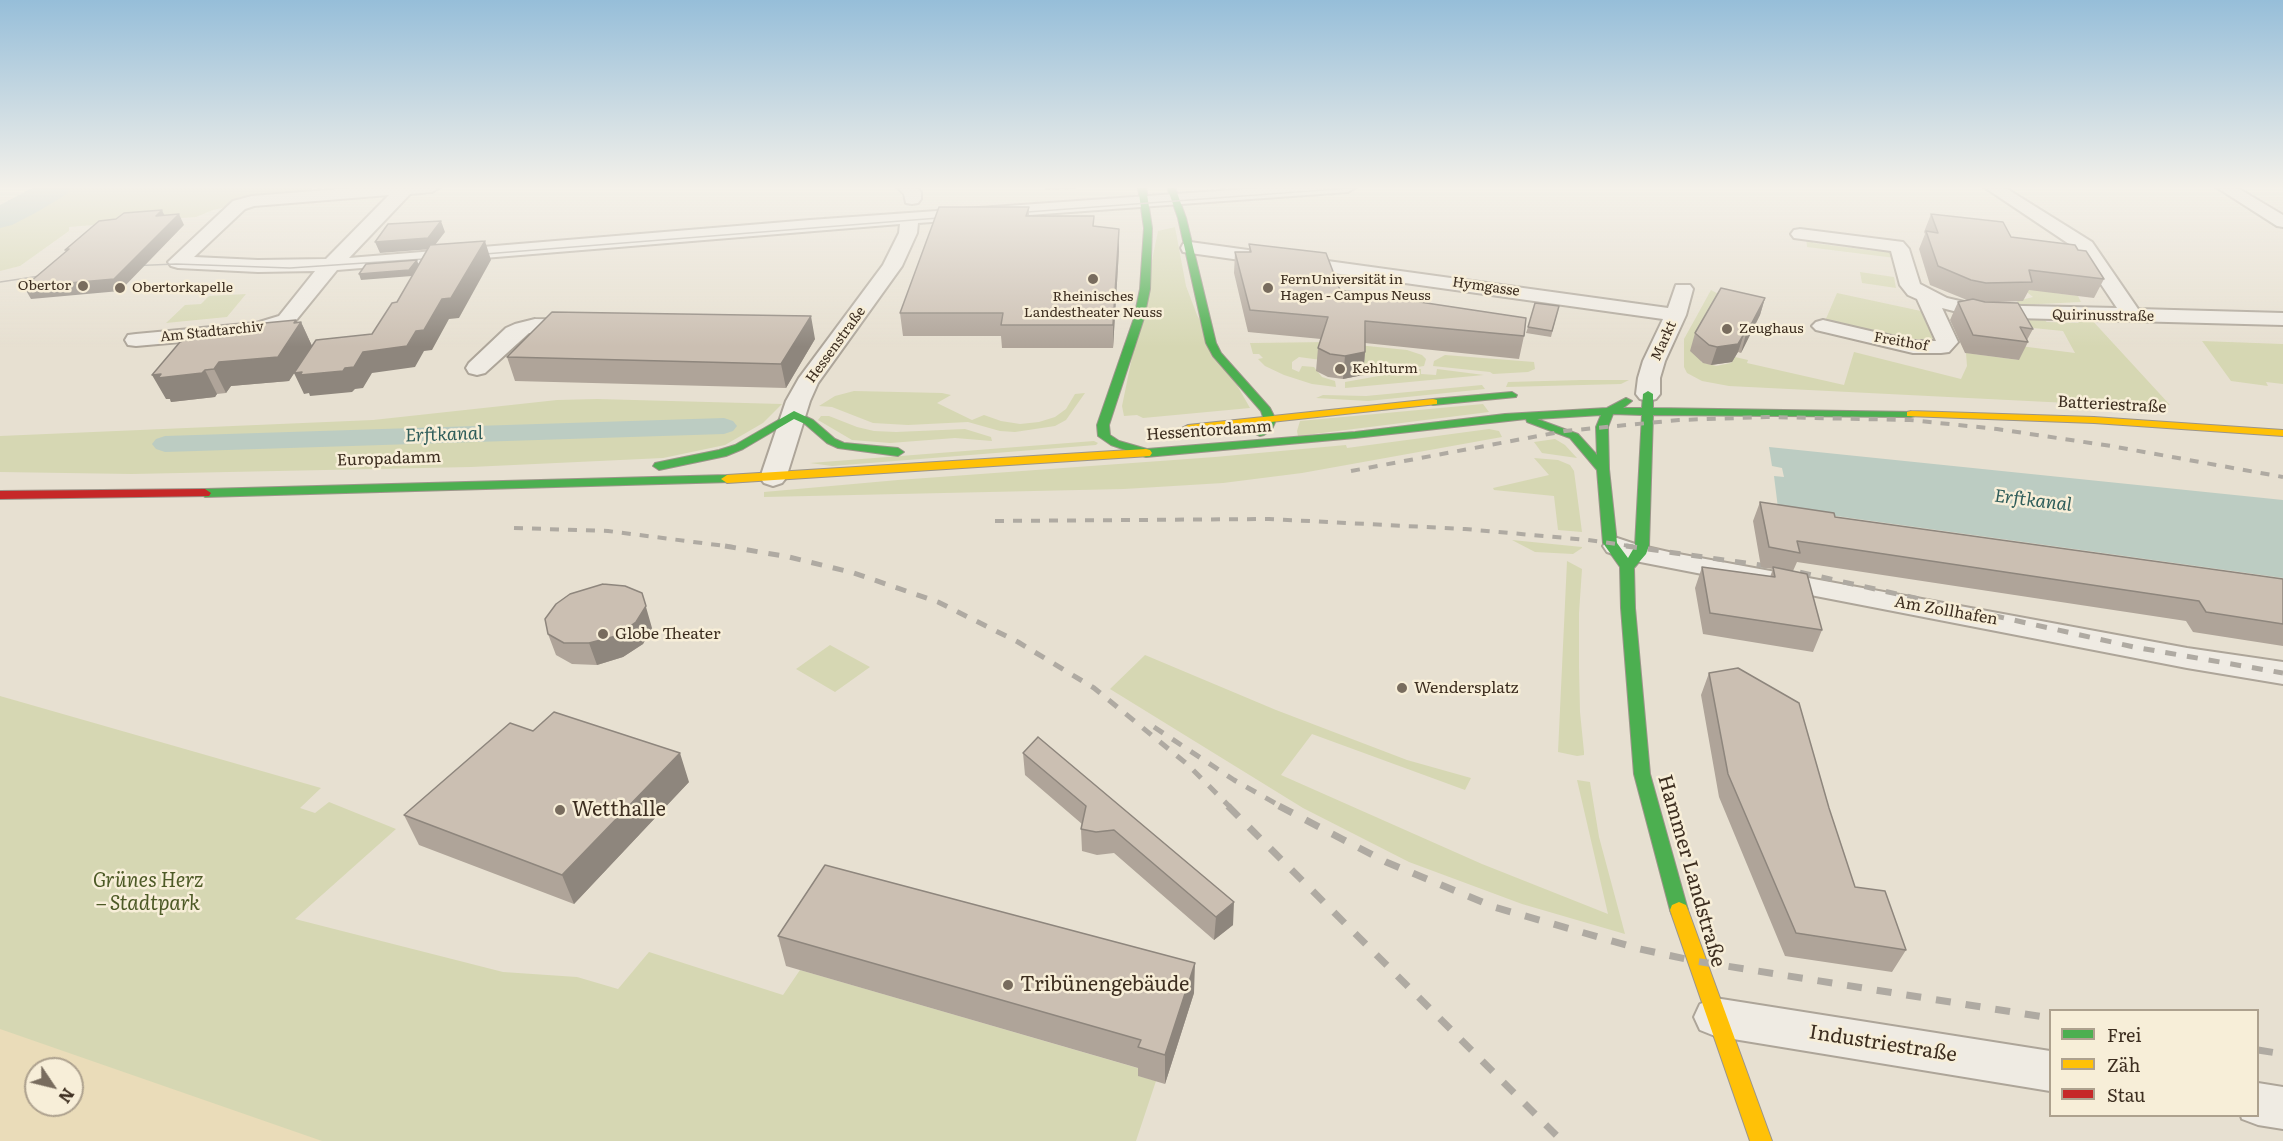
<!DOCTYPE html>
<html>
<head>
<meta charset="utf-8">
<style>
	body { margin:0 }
	#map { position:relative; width:2283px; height:1141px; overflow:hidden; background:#e7e0d1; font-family:Literata,serif }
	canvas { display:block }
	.legend { position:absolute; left:2049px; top:1009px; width:210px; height:108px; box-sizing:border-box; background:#f7eed8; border:2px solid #ada18e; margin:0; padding:8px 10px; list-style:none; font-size:18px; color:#3d2e20 }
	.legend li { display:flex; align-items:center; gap:12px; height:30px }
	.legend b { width:30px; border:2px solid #ada18e }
	.north { position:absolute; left:24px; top:1057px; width:60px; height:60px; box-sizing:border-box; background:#f7eed8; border:2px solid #ada18e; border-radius:50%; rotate:125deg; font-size:16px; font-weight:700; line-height:24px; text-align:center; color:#3d2e20 }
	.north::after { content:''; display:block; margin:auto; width:21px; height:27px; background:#786c5e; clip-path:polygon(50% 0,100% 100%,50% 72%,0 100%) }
</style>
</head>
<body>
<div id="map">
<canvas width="2283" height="1141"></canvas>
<ul class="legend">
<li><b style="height:8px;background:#4caf50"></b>Frei</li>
<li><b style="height:8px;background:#ffc107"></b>Zäh</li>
<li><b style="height:8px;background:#c62828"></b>Stau</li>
</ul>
<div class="north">N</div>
</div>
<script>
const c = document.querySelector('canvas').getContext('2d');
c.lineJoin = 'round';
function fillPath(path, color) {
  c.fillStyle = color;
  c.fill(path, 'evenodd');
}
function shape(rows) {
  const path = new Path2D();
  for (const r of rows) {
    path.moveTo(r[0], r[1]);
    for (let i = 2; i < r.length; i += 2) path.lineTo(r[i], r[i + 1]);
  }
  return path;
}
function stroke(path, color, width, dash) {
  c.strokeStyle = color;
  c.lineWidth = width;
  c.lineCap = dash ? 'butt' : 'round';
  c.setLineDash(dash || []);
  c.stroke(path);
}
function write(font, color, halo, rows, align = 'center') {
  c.font = font + ' Literata,serif';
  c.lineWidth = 5;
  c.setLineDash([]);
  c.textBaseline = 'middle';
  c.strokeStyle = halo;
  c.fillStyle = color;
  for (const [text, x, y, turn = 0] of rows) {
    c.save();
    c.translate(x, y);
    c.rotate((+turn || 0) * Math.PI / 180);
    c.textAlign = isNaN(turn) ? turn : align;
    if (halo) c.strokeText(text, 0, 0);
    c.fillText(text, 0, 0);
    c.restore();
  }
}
const green = shape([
	[35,187,315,187,302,192,264,195,261,199,213,210,196,217,69,227,69,231,20,266,0,271,0,209],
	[1175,227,1186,286,1197,315,1250,408,1143,418,1137,415,1124,416,1122,406,1158,231],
	[1806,237,1812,237,1813,243,1876,251,1876,246,1881,246,1894,252,1895,258,1807,247],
	[1860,272,1894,277,1896,288,1862,283],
	[2015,277,2055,293,2078,296,2081,302,2019,305,2017,301,2033,297,2023,289],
	[1711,290,1724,297,1701,362,1716,366,1731,363,1735,357,1748,360,1747,363,1844,385,1854,352,1961,379,1967,366,1966,353,2019,360,2012,345,2075,353,2063,331,2033,328,2026,317,2040,317,2047,322,2079,323,2074,318,2090,318,2170,405,2108,405,1729,386,1702,381,1687,373,1684,367,1684,339],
	[1837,293,1921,311,1933,339,1920,343,1825,321],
	[246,294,227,317,166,323,185,305,201,304,209,296],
	[2202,341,2283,344,2283,384,2266,382,2268,386,2231,381],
	[1328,342,1321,360,1299,357,1292,362,1292,369,1299,372,1302,366,1314,367,1322,377,1335,381,1336,387,1312,384,1284,375,1265,366,1258,359,1263,358,1259,354,1253,354,1250,343],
	[1348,344,1407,350,1422,355,1426,359,1424,366,1358,376],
	[1445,355,1534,362,1535,369,1528,372,1493,374,1490,372,1433,366,1434,361],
	[1418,369,1421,369,1421,374,1436,375,1437,369,1484,375,1345,388,1345,382],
	[1582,380,1629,380,1621,384,1506,387,1508,382],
	[1482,385,1485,389,1368,401,1316,398,1323,395,1366,396],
	[854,391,942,393,951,395,937,403,972,420,984,415,1001,421,1020,424,1039,422,1055,417,1066,409,1075,394,1085,393,1066,420,1055,426,1015,432,1000,431,968,422,908,425,873,423,832,407,819,406,835,396],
	[597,399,782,404,763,423,725,445,663,458,471,467,132,474,0,472,0,436,373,420,557,400],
	[725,423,721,430,585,432,159,448,168,440,588,425],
	[1483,404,1489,412,1298,436,1297,431,1300,421],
	[821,416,829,416,857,427,874,431,896,432,965,429,991,437,992,441,955,438,890,443,852,440,818,420],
	[1489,429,1499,431,1502,437,1302,473,1223,483,1124,489,764,497,764,492,898,480,1215,457,1346,445,1347,448],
	[1555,439,1565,445,1577,458,1542,453,1534,442],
	[1094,441,1098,443,1096,445,832,466,810,463],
	[1534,458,1558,460,1570,465,1574,471,1582,532,1558,530,1554,496,1494,490,1493,488,1549,475],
	[1512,540,1582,547,1582,548,1573,554,1535,552],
	[1567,561,1582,569,1579,613,1579,667,1580,712,1584,752,1584,755,1577,756,1558,752],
	[830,645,870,667,835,692,796,669],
	[1145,655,1276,710,1407,760,1471,778,1465,790,1312,734,1281,775,1482,864,1608,914,1577,780,1590,782,1599,837,1625,934,1522,904,1409,862,1303,808,1110,689],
	[0,696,321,788,300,808,315,813,329,802,396,829,295,919,503,972,577,977,618,989,649,952,783,995,800,970,1141,1069,1139,1076,1156,1081,1136,1141,0,1141],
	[36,1069,72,1069,72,1105,36,1105]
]);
const sand = shape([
	[0,1029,322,1141,0,1141],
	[36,1069,72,1069,72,1105,36,1105]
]);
const water = shape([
	[1769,447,2283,500,2283,578,1778,508,1774,476,1784,477,1782,468,1772,466]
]);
const canal = shape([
	[724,418,733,421,737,426,733,431,724,434,165,452,156,449,152,444,156,439,165,436,724,418]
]);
const river = shape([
	[34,187,71,187,67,194,37,212,12,225,0,228,0,205,34,187]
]);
const street = shape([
	[365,187,440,187,432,192,410,194,349,258,810,220,1274,187,1356,187,1348,192,918,223,917,233,902,266,818,383,810,401,786,478,782,483,773,486,764,483,760,478,786,401,799,378,883,265,899,233,900,224,337,270,293,324,258,335,136,346,128,345,125,340,128,335,136,334,256,323,279,316,315,271,258,272,178,268,171,266,168,262,233,201,252,196,365,187],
	[389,195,326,259,258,260,194,257,245,209,254,206,389,195],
	[897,187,917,187,921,192,921,199,918,203,912,204,906,203,904,194,897,187],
	[1984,187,2004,187,2092,242,2138,309,2283,313,2283,325,1977,317,1942,308,1958,342,1949,352,1941,353,1913,353,1816,330,1812,326,1816,322,1823,320,1913,341,1936,341,1917,299,1908,295,1900,285,1891,251,1794,238,1791,234,1794,230,1800,229,1903,242,1909,249,1920,284,1947,298,1977,305,2117,308,2078,250,1984,187],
	[2216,187,2236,187,2283,215,2283,227,2277,226,2216,187],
	[1190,242,1668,308,1676,285,1690,285,1693,289,1686,315,1665,361,1660,378,1660,394,1656,399,1648,401,1640,399,1636,394,1638,378,1643,361,1663,319,1183,252,1181,248,1183,244,1190,242],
	[535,319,577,320,584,322,588,326,584,330,577,332,529,333,485,373,477,375,469,373,466,368,469,363,506,328,515,324,535,319],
	[1617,538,1638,545,1673,553,2187,648,2283,662,2283,684,2187,668,1630,560,1607,552,1603,546,1607,540,1617,538],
	[1715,998,2050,1051,2050,1091,1715,1036,1700,1030,1694,1017,1700,1004,1715,998],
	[2258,1083,2283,1087,2283,1129,2258,1125,2242,1119,2241,1116,2258,1116,2258,1083]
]);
const fast = shape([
	[1138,187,1146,187,1152,228,1150,289,1144,318,1109,425,1110,435,1119,441,1147,449,1355,432,1505,414,1607,408,1626,398,1632,401,1623,408,1642,408,1643,394,1648,391,1653,394,1653,408,1915,412,1915,416,1911,417,1653,415,1649,546,1646,554,1634,568,1635,608,1650,774,1688,910,1686,915,1679,918,1672,915,1670,910,1634,774,1621,608,1620,567,1603,543,1597,470,1570,438,1527,422,1526,419,1355,438,1146,457,1111,445,1098,436,1097,425,1134,318,1140,289,1144,228,1138,187],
	[1613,414,1642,415,1635,546,1628,558,1617,543,1609,469,1608,427,1613,414],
	[1601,415,1596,427,1597,455,1578,434,1537,419,1601,415],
	[1167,187,1175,187,1186,218,1216,343,1221,353,1270,408,1276,420,1272,429,1264,435,1260,436,1254,433,1263,425,1264,420,1261,411,1213,356,1206,343,1178,218,1167,187],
	[1512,392,1517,395,1516,397,1433,405,1427,402,1433,399,1512,392],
	[794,411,813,420,835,439,844,443,898,448,904,452,898,456,838,448,827,443,805,424,794,419,743,449,726,456,659,470,653,466,655,463,719,450,735,445,794,411],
	[727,475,731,476,733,479,731,482,205,497,199,493,205,489,727,475]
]);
const slow = shape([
	[1433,399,1437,400,1437,404,1188,431,1182,428,1188,425,1433,399],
	[1911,411,2094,417,2283,430,2283,436,2094,423,1907,416,1907,412,1911,411],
	[1146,449,1150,450,1152,453,1150,456,727,483,721,479,727,475,1146,449],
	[1679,902,1686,905,1688,910,1772,1141,1750,1141,1670,910,1672,905,1679,902]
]);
const jam = shape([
	[205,489,211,493,209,496,0,499,0,491,205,489]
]);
const tram = shape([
	[1014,213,1364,187],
	[472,255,951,217],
	[128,266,176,264,290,268,439,258],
	[0,282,53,274]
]);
const railFar2 = shape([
	[1351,471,1565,431,1679,420,1767,417,1910,420,1997,429,2111,446,2283,477],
	[995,521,1269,519,1465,529,1588,540,1637,547],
	[514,528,608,531,733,547]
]);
const railFar1 = shape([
	[725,546,789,557,854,573,938,602,1018,642,1094,688,1187,764,1230,807],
	[1626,546,1781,568,2134,647,2283,673],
	[1154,727,1234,780,1282,807]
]);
const rail = shape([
	[1228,806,1562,1141],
	[1279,806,1386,862,1494,907,1640,949,1695,961,2050,1018],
	[2258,1050,2283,1054]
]);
const wall = shape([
	[1045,187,1076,187,1076,189,1045,190],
	[1029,207,1029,216,1094,226,1119,250,1113,348,1002,348,1001,336,903,336,900,313],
	[1931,214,2011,237,2078,250,2104,279,2094,298,2029,290,2023,301,1999,302,2033,329,2027,340,2028,342,2019,360,1965,353,1950,320,1958,302,1967,300,1930,285,1919,249,1925,234,1924,232],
	[1249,244,1340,290,1524,336,1519,359,1365,343,1365,352,1363,375,1343,379,1328,377,1316,371,1318,348,1321,339,1248,332,1234,273,1235,252,1249,252],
	[1765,298,1760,315,1741,353,1738,352,1732,362,1711,365,1703,363,1690,351,1695,333],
	[1559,306,1551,337,1526,333,1528,327],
	[296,320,297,323,301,322,312,346,289,381,231,386,226,393,217,394,215,397,171,402,170,399,166,399,247,333],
	[815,339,786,388,515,381,507,357],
	[1760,502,1835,517,2283,579,2283,646,2193,632,2186,621,1797,562,1793,571,1822,630,1813,652,1703,634,1695,588,1702,567,1770,577,1773,569,1761,567,1753,521],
	[652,628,643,644,623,657,597,665,572,664,556,655,548,634],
	[1709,673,1829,808,1855,887,1906,950,1892,972,1785,956,1719,797,1701,695],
	[1023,753,1233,925,1214,940,1114,853,1097,855,1082,851,1081,829,1082,824,1025,775],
	[689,782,574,904,419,845,404,815],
	[778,936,1194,993,1165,1084,1138,1076,1138,1068,786,966]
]);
const shadedWall = shape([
	[162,210,167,221,156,216],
	[179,214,184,225,120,291,31,299,24,287],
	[441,221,445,232,432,249,380,253,375,242],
	[1119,229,1119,250,1113,348,1113,325],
	[485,241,491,260,459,318,449,319,432,350,424,351,415,367,372,373,363,388,355,389,352,392,310,396,309,393,304,394,294,373,345,368,363,352,416,331,442,299],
	[417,260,419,266,412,276,361,280,359,274],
	[1765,298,1760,315,1741,353,1746,334],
	[811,316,815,339,786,388,781,364],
	[296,320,299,326,301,322,312,346,289,381,231,386,226,393,214,369,219,362,294,323],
	[1744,334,1738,352,1732,362,1711,365,1717,347],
	[1365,352,1363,375,1343,379,1345,356],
	[205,370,217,394,215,397,171,402,170,399,166,399,152,375],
	[642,593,652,628,643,644,623,657,597,665,589,643],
	[680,753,689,782,574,904,562,875],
	[1234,902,1233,925,1214,940,1216,917],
	[1195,963,1194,993,1165,1084,1165,1055]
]);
const building = shape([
	[939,207,1029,207,1026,216,1094,216,1093,226,1119,229,1113,325,1001,325,1003,313,900,313,939,207],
	[162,210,156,216,179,214,114,279,24,287,69,249,65,250,99,221,116,219,124,213,162,210],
	[1931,214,2003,222,2011,237,2075,245,2078,250,2086,251,2104,279,2029,270,2032,282,1986,283,1971,280,1938,266,1926,231,1938,233,1931,214],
	[441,221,428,238,375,242,388,224,441,221],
	[485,241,451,298,442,299,424,330,416,331,407,346,363,352,354,367,345,368,343,371,300,375,302,372,294,373,316,340,372,334,392,303,397,302,430,245,485,241],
	[1249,244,1326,253,1340,290,1526,318,1524,336,1365,321,1365,352,1345,356,1330,354,1318,348,1328,317,1250,310,1235,252,1251,252,1249,244],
	[417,260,409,270,359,274,366,264,417,260],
	[1721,288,1765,298,1746,334,1744,334,1738,344,1717,347,1709,345,1695,333,1721,288],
	[1973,299,1985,302,2018,303,2033,329,2020,327,2028,342,1973,335,1958,302,1973,299],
	[1535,303,1559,306,1552,331,1528,327,1535,303],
	[552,312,811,316,781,364,507,357,552,312],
	[296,320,294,323,301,322,278,357,219,362,214,369,205,370,202,373,158,378,161,374,152,375,180,342,188,339,247,333,254,324,296,320],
	[1760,502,1834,513,1835,517,2283,579,2283,624,2206,612,2199,601,1797,541,1800,553,1769,547,1760,502],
	[1702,567,1775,577,1773,567,1807,574,1822,630,1710,613,1702,567],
	[603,584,625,586,642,593,646,606,636,622,616,636,589,643,564,643,548,634,545,619,556,604,570,594,603,584],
	[1738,668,1799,703,1829,808,1855,887,1885,891,1906,950,1796,933,1728,774,1709,673,1738,668],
	[554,712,680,753,562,875,404,815,510,723,533,731,554,712],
	[1038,737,1234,902,1216,917,1114,830,1096,832,1081,829,1086,806,1023,753,1038,737],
	[825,865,1195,963,1165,1055,1138,1047,1141,1040,778,936,825,865]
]);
const markers = [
	[1093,279,6,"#786c5e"],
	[83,286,6,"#786c5e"],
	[120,288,6,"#786c5e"],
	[1268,288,6,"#786c5e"],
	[1727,329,6,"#786c5e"],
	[1340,369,6,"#786c5e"],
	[603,634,6,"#786c5e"],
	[1402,688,6,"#786c5e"],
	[560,810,6,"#786c5e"],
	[1008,985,6,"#786c5e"]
];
const farPoinames = [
	["FernUniversität in",1280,280],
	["Hagen - Campus Neuss",1280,296],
	["Obertor",71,286,"right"],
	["Obertorkapelle",132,288],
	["Rheinisches",1093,297,"center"],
	["Landestheater Neuss",1093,313,"center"],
	["Zeughaus",1739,329],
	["Kehlturm",1352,369]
];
const farStreetnames = [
	["Hymgasse",1486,287,8],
	["Quirinusstraße",2103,316,1],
	["Am Stadtarchiv",212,332,-6],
	["Markt",1664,341,-66],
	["Freithof",1901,342,10],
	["Hessenstraße",836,345,-54]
];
const streetNames = [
	["Batteriestraße",2112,405,3],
	["Hessentordamm",1209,431,-4],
	["Europadamm",389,459,-2],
	["Am Zollhafen",1946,611,10]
];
const poiNames = [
	["Globe Theater",615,634],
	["Wendersplatz",1414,688]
];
const waterNames = [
	["Erftkanal",444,435,-2],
	["Erftkanal",2033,501,7]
];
const nearPoinames = [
	["Wetthalle",572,810],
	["Tribünengebäude",1020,985]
];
const nearStreetnames = [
	["Hammer Landstraße",1691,871,74],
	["Industriestraße",1883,1044,9]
];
const nearParknames = [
	["Grünes Herz",148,881],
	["– Stadtpark",148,904]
];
fillPath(green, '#d6d7b3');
fillPath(sand, '#eadcb9');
fillPath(water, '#bcccc2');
fillPath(canal, '#bcccc2');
fillPath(river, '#bcccc2');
stroke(street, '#ada599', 4);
stroke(fast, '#9c958a', 2);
stroke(slow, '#9c958a', 2);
stroke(jam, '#9c958a', 2);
fillPath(street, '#efebe3');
fillPath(fast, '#4caf50');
fillPath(slow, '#ffc107');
fillPath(jam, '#c62828');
stroke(tram, '#afaaa2', 1.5);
stroke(railFar2, '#afaaa2', 4, [9, 9]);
stroke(railFar1, '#afaaa2', 5, [11, 11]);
stroke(rail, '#afaaa2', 7, [15, 15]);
fillPath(wall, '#afa499');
fillPath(shadedWall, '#8e867d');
fillPath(building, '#cbbfb2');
stroke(building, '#8e867d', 1.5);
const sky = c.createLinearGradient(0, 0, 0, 347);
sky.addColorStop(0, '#96bed9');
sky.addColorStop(0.54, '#f4f1ea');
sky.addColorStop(1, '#f4f1ea00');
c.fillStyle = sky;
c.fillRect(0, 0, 2283, 347);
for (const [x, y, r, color] of markers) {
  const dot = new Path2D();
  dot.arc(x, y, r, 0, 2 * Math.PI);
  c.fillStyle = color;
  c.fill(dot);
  stroke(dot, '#f7eed8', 2);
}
write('14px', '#3d2e20', '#f7eed8', farPoinames, 'left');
write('14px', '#3d2e20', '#f7eed8', farStreetnames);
write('16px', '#3d2e20', '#f7eed8', streetNames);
write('16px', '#3d2e20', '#f7eed8', poiNames, 'left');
write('italic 18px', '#2f5d5a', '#f7eed8', waterNames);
write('20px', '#3d2e20', '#f7eed8', nearPoinames, 'left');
write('20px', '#3d2e20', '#f7eed8', nearStreetnames);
write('italic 20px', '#4d5a26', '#f7eed8', nearParknames);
</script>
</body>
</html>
